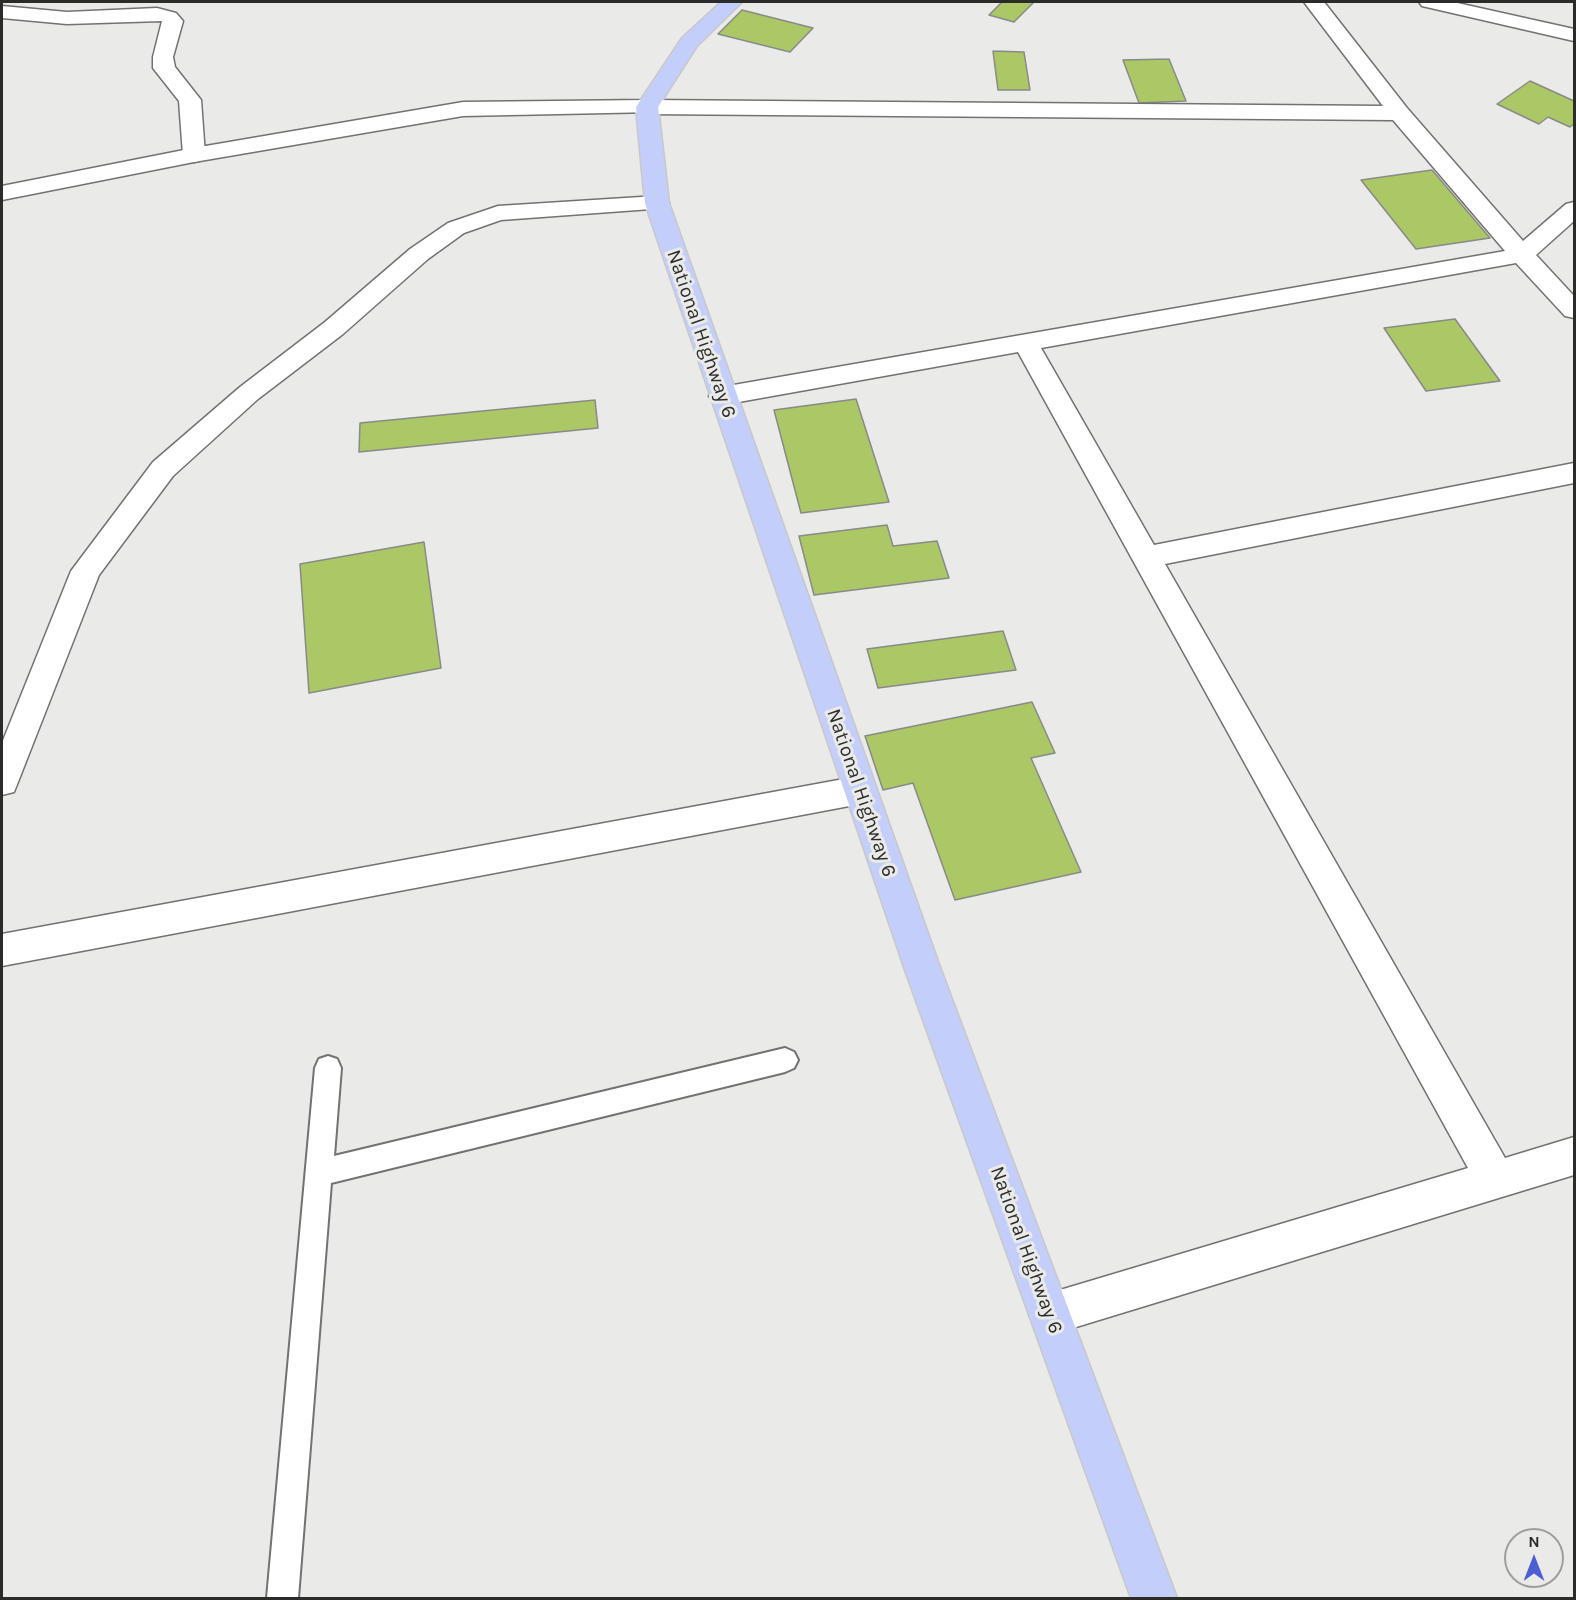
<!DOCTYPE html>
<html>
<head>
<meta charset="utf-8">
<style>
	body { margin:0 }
	#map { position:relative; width:1576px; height:1600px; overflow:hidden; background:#eaebe8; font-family:Karla,sans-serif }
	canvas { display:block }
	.frame { position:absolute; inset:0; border:3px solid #2b2c2a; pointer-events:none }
	.north { position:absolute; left:1504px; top:1528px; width:60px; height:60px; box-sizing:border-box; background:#eaebe8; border:2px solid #9e9f9c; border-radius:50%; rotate:0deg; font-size:16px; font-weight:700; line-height:24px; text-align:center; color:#2b2c2a }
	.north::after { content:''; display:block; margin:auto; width:21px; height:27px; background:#4b5ed3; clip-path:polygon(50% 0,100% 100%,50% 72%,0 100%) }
</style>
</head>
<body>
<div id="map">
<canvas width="1576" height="1600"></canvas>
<div class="frame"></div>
<div class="north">N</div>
</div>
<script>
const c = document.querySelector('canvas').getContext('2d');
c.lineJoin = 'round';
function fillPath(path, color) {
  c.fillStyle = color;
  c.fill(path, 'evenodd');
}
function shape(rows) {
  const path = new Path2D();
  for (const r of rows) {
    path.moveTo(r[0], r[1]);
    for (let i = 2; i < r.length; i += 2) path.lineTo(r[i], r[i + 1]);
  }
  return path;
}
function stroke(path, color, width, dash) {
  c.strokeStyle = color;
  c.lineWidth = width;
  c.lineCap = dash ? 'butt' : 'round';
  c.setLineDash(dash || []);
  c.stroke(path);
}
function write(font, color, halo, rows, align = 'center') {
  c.font = font + ' Karla,sans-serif';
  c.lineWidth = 6;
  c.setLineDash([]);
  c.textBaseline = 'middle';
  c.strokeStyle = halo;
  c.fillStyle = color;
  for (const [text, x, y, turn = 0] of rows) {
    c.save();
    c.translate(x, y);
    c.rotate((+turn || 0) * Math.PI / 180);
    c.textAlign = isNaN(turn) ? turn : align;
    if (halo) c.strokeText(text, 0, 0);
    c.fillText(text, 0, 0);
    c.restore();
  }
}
const building = shape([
	[1002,2,1034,2,1014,22,989,15,1002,2],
	[742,10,813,28,790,52,718,34,742,10],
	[993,51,1024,52,1030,90,998,90,993,51],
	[1169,59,1186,101,1139,103,1123,60,1169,59],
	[1530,81,1574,101,1574,124,1570,127,1548,117,1539,124,1497,104,1530,81],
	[1432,170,1490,238,1416,249,1361,180,1432,170],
	[1455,319,1500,381,1426,391,1384,328,1455,319],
	[856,399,889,502,801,513,774,410,856,399],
	[595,400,598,428,359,452,360,423,595,400],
	[887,525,893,546,937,541,949,578,814,595,799,536,887,525],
	[424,542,441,668,309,693,300,564,424,542],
	[1003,631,1016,670,878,688,867,649,1003,631],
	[1032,702,1055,753,1031,758,1081,872,955,900,913,783,883,790,865,736,1032,702]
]);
const service = shape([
	[785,1048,794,1052,798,1060,794,1068,785,1072,331,1183,298,1598,267,1598,315,1068,319,1059,328,1056,337,1059,341,1068,334,1156,785,1048]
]);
const minor = shape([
	[1304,2,1324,2,1407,108,1523,241,1566,204,1574,202,1574,221,1536,255,1574,296,1574,318,1565,316,1516,263,1041,348,1154,545,1574,463,1574,483,1165,564,1505,1158,1574,1137,1574,1175,1050,1335,1035,1329,1029,1314,1035,1299,1050,1293,1468,1168,1018,352,722,405,713,402,709,396,713,390,722,387,1505,251,1393,120,647,114,639,112,636,107,639,102,647,100,1383,106,1304,2],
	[1419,2,1453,2,1574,29,1574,41,1422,6,1419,2],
	[2,6,67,12,157,8,176,13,183,21,173,57,175,67,201,100,205,155,202,160,194,162,186,160,183,155,179,101,153,68,153,57,162,21,67,24,2,18,2,6],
	[657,196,665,198,669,203,665,208,501,220,464,233,428,259,343,334,258,399,173,476,99,575,18,782,14,792,2,795,2,743,71,571,153,462,240,387,325,322,410,249,448,223,498,206,657,196],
	[860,776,872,780,876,790,872,800,860,804,2,966,2,934,860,776]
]);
const tertiary = shape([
	[647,100,655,102,658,107,655,112,463,116,194,162,2,200,2,186,194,148,463,102,647,100]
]);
const primary = shape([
	[721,2,742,2,697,46,658,107,669,203,941,970,1177,1598,1131,1598,905,970,645,203,636,107,682,38,721,2]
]);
const streetNames = [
	["National Highway 6",701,334,71],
	["National Highway 6",861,793,71],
	["National Highway 6",1026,1250,70]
];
fillPath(building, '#acc866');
stroke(building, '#898a87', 1.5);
stroke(service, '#727370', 4);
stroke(minor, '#727370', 3);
stroke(tertiary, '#727370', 3);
stroke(primary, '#c8c8c8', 3);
fillPath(service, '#fff');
fillPath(minor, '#fff');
fillPath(tertiary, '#fff');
fillPath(primary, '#c3cffa');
write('20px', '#2b2c2a', '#eaebe8', streetNames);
</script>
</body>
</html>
